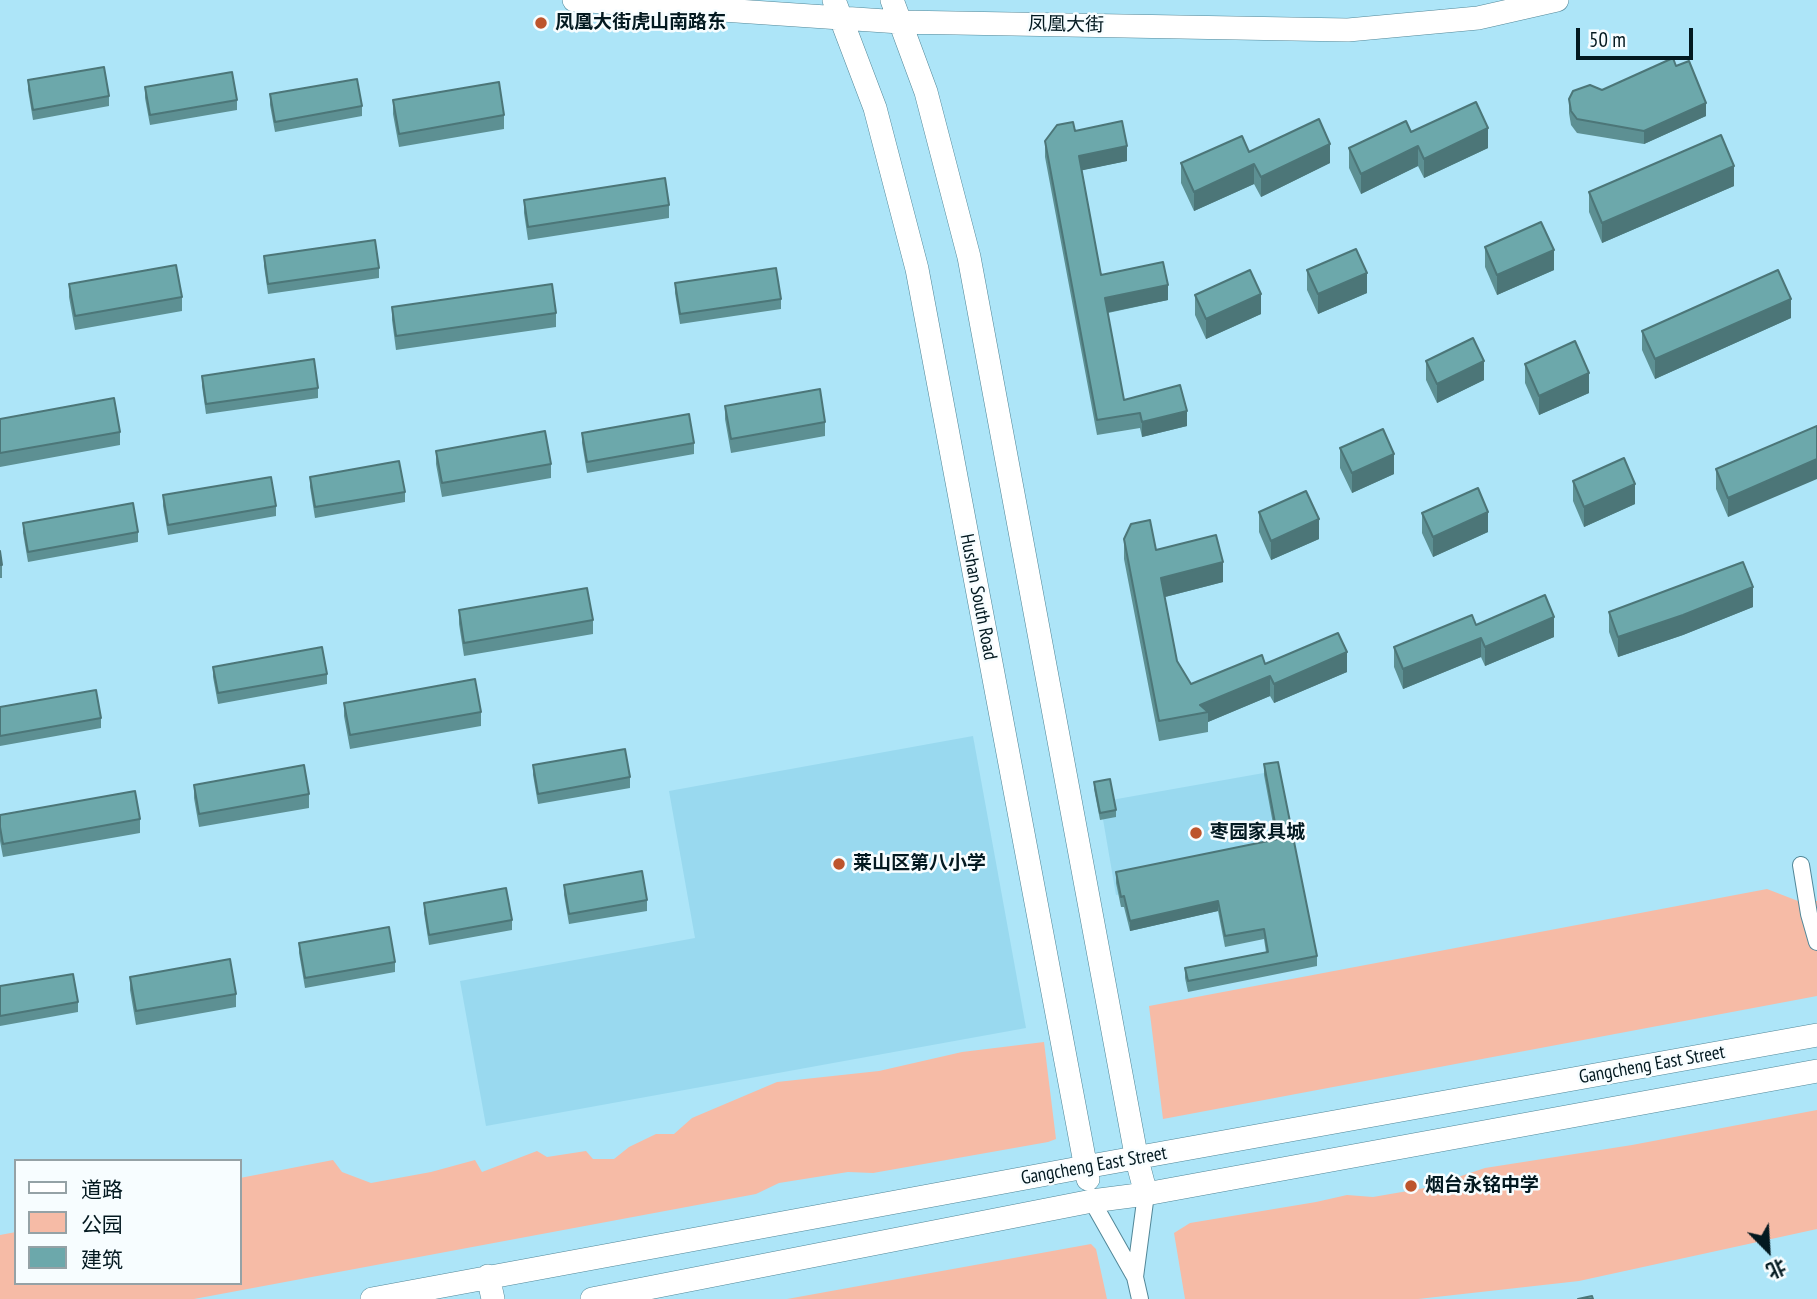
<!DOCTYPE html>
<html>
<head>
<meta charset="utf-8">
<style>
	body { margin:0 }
	#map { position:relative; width:1817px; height:1299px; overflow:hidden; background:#ade5f8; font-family:"PT Sans Narrow","Noto Sans SC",sans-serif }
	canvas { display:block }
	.legend { position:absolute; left:14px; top:1159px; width:228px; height:126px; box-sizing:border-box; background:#f7fdff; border:2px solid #95a2a6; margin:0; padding:9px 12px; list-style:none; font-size:21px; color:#031920 }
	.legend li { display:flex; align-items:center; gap:14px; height:35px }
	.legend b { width:35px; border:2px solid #95a2a6 }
	.north { position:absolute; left:1733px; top:1215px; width:70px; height:70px; -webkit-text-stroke:5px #f7fdff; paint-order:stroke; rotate:156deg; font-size:19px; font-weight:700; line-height:28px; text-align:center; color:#031920 }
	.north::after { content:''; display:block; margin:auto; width:24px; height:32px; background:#031920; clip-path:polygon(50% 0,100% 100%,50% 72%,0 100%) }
	.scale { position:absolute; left:1576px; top:28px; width:117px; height:32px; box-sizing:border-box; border:4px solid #031920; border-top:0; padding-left:9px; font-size:21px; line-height:24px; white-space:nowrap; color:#031920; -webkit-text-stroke:5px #f7fdff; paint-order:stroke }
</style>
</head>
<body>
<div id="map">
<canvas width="1817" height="1299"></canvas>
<ul class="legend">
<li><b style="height:9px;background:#fff"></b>道路</li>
<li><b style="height:19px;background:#f6bba6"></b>公园</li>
<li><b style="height:19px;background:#6ca8ab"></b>建筑</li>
</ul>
<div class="north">北</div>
<div class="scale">50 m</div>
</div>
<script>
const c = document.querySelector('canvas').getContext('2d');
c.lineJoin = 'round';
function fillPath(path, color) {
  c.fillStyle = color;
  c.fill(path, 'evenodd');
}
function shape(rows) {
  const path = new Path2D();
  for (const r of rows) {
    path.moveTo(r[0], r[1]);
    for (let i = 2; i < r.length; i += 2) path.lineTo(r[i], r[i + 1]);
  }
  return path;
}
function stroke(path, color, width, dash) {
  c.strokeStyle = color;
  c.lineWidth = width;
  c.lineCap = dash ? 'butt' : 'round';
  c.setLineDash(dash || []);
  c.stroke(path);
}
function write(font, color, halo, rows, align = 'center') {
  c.font = font + ' "PT Sans Narrow","Noto Sans SC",sans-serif';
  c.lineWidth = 5;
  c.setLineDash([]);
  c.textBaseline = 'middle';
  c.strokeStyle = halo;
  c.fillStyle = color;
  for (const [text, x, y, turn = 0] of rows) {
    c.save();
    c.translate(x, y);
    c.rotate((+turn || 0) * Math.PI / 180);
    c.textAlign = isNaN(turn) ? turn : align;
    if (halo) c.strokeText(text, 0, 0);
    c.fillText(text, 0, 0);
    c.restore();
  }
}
const built = shape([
	[973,736,1026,1028,486,1126,460,981,695,938,669,791],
	[1275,771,1291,864,1116,895,1100,802]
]);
const green = shape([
	[1767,889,1798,901,1817,901,1817,996,1163,1119,1149,1006],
	[1044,1042,1056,1139,1048,1142,873,1173,848,1172,779,1183,756,1194,194,1299,0,1299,0,1235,16,1232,16,1283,240,1283,240,1178,333,1160,342,1172,371,1183,431,1172,475,1160,482,1172,537,1151,547,1157,586,1151,593,1159,614,1159,629,1147,656,1134,674,1134,692,1118,777,1082,879,1071,962,1052],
	[1817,1110,1817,1229,1579,1281,1418,1299,1185,1299,1174,1233,1190,1223,1316,1202,1347,1195,1373,1197,1425,1188,1485,1168,1632,1145],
	[1091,1244,1096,1249,1107,1299,787,1299]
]);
const street = shape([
	[1801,865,1809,914,1817,942],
	[1092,1201,1135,1277],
	[1140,1299,1135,1277,1146,1194]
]);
const secondary = shape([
	[574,0,900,22,1348,30,1478,18,1557,0],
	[834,0,875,108,917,269,1088,1179],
	[892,0,926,92,969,257,1137,1160,1146,1194],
	[488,1276,493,1299],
	[372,1299,1085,1167,1817,1035],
	[592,1299,1092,1201,1146,1194,1817,1071]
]);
const wall = shape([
	[1676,66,1706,116,1644,144,1577,133,1571,125,1569,113,1569,99,1602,90],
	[28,80,109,96,109,106,33,120,28,90],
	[145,87,237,100,237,110,150,125,145,98],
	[270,94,362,106,362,116,275,132,270,105],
	[393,100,504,115,504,129,399,147,393,114],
	[1075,131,1127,161,1082,170,1101,275,1168,300,1108,313,1124,400,1187,426,1142,437,1140,428,1097,435,1045,157,1045,141],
	[1411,132,1488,148,1424,178,1418,166,1361,194,1349,168,1349,148],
	[1249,152,1330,163,1261,197,1254,184,1194,211,1181,183,1181,163],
	[1734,186,1602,243,1589,212,1589,192],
	[524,200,669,205,669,218,528,240,524,213],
	[1485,247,1554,270,1497,295,1485,267],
	[264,256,379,268,379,278,268,294,264,266],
	[1307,270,1367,293,1318,314,1307,290],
	[675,283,781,299,781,309,680,324,675,293],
	[69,284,182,297,182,311,75,330,69,297],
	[1195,295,1261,314,1206,339,1195,315],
	[392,307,556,313,556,327,396,350,392,320],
	[1791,318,1655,379,1642,350,1642,331],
	[1426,361,1484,380,1437,403,1426,380],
	[1525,364,1589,393,1539,415,1525,383],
	[202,376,318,388,318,398,206,414,202,386],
	[725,406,825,422,825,436,731,453,725,419],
	[0,419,120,432,120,445,0,467],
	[1817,426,1728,517,1716,489,1716,469],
	[582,433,694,443,694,454,587,473,582,443],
	[1340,448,1394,474,1352,493,1340,468],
	[436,451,551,464,551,478,442,497,436,464],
	[310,477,405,492,405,502,315,518,310,487],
	[1573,481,1635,504,1584,527,1573,501],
	[163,495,276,506,276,516,168,535,163,506],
	[1259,512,1319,539,1271,560,1259,532],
	[1422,513,1488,532,1433,557,1422,533],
	[23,523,138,532,138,542,28,562,23,533],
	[1124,539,1156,550,1223,582,1165,597,1177,661,1191,684,1265,664,1347,672,1274,703,1270,696,1208,722,1208,732,1159,741,1124,559],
	[0,551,2,565,2,578,0,578],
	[1753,607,1683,635,1618,657,1609,632,1609,612],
	[459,610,593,620,593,634,464,656,459,624],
	[1476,625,1554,637,1485,666,1481,657,1403,689,1394,667,1394,647],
	[213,667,327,674,327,684,218,704,213,677],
	[344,703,481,712,481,726,350,749,344,716],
	[0,707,101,718,101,728,0,746],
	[1264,764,1317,956,1317,966,1188,992,1185,978,1185,968,1266,952,1264,939,1225,947,1218,911,1130,931,1124,907,1121,907,1116,883,1116,872,1276,840,1264,775],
	[533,765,630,777,630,788,538,804,533,775],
	[1094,782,1116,810,1116,817,1100,820,1094,789],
	[194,785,309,794,309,808,199,827,194,798],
	[0,815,140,819,140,833,3,857,0,841],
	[564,885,647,900,647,911,569,924,564,895],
	[424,903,512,920,512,930,429,945,424,913],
	[299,943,395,962,395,972,305,988,299,953],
	[130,977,236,994,236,1007,136,1025,130,990],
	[0,986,78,1002,78,1012,0,1026]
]);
const shadedWall = shape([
	[1706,103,1706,116,1644,144,1644,131],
	[1488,128,1488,148,1424,178,1424,159],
	[1330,144,1330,163,1261,197,1261,177],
	[1127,146,1127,161,1079,171,1079,156],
	[1418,146,1418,166,1361,194,1361,174],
	[1254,164,1254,184,1194,211,1194,192],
	[1734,166,1734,186,1602,243,1602,223],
	[1554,250,1554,270,1497,295,1497,275],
	[1367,273,1367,293,1318,314,1318,294],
	[1168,285,1168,300,1105,313,1105,298],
	[1261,294,1261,314,1206,339,1206,319],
	[1791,299,1791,318,1655,379,1655,359],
	[1484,361,1484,380,1437,403,1437,384],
	[1589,373,1589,393,1539,415,1539,396],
	[1187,411,1187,426,1142,437,1142,422],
	[1394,454,1394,474,1352,493,1352,473],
	[1817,459,1817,479,1728,517,1728,498],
	[1635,484,1635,504,1584,527,1584,507],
	[1488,512,1488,532,1433,557,1433,537],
	[1319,519,1319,539,1271,560,1271,541],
	[1223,562,1223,582,1161,598,1161,578],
	[1753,587,1753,607,1683,635,1618,657,1618,637],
	[1554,617,1554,637,1485,666,1485,647],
	[1481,638,1481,657,1403,689,1403,669],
	[1347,652,1347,672,1274,703,1274,684],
	[1270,676,1270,696,1208,722,1208,712,1200,705],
	[1218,901,1218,911,1130,931,1130,921]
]);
const building = shape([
	[1673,58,1676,66,1689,61,1706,103,1644,131,1577,119,1571,111,1569,99,1573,91,1590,85,1602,90,1673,58],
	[104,67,109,96,33,110,28,80,104,67],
	[232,72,237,100,150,115,145,87,232,72],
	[357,79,362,106,275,122,270,94,357,79],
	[499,82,504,115,399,134,393,100,499,82],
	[1476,102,1488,128,1424,159,1418,146,1361,174,1349,148,1406,121,1411,132,1476,102],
	[1319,119,1330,144,1261,177,1254,164,1194,192,1181,163,1242,136,1249,152,1319,119],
	[1122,121,1127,146,1079,156,1101,275,1163,262,1168,285,1105,298,1124,400,1180,385,1187,411,1142,422,1140,413,1097,420,1045,141,1057,125,1073,122,1075,131,1122,121],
	[1721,135,1734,166,1602,223,1589,192,1721,135],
	[665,178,669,205,528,227,524,200,665,178],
	[1541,222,1554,250,1497,275,1485,247,1541,222],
	[375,240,379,268,268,284,264,256,375,240],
	[1356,249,1367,273,1318,294,1307,270,1356,249],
	[176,265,182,297,75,316,69,284,176,265],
	[776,268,781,299,680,314,675,283,776,268],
	[1250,270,1261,294,1206,319,1195,295,1250,270],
	[1778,270,1791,299,1655,359,1642,331,1778,270],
	[552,284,556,313,396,336,392,307,552,284],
	[1473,338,1484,361,1437,384,1426,361,1473,338],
	[1575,341,1589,373,1539,396,1525,364,1575,341],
	[314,359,318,388,206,404,202,376,314,359],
	[820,389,825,422,731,439,725,406,820,389],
	[114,398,120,432,0,453,0,419,114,398],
	[689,414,694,443,587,462,582,433,689,414],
	[1817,426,1817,459,1728,498,1716,469,1817,426],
	[1383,429,1394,454,1352,473,1340,448,1383,429],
	[545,431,551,464,442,483,436,451,545,431],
	[1624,458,1635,484,1584,507,1573,481,1624,458],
	[399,461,405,492,315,507,310,477,399,461],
	[271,477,276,506,168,525,163,495,271,477],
	[1478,488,1488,512,1433,537,1422,513,1478,488],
	[1306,491,1319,519,1271,541,1259,512,1306,491],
	[133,503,138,532,28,552,23,523,133,503],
	[1150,520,1156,550,1216,535,1223,562,1161,578,1177,661,1191,684,1262,655,1265,664,1338,633,1347,652,1274,684,1270,676,1200,705,1208,712,1159,721,1124,539,1131,524,1150,520],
	[0,551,2,565,0,565,0,551],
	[1743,562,1753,587,1683,615,1618,637,1609,612,1743,562],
	[587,588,593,620,464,643,459,610,587,588],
	[1545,595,1554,617,1485,647,1481,638,1403,669,1394,647,1472,615,1476,625,1545,595],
	[322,647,327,674,218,693,213,667,322,647],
	[475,679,481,712,350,735,344,703,475,679],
	[96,690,101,718,0,736,0,707,96,690],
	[625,749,630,777,538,794,533,765,625,749],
	[1278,762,1317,956,1188,981,1185,968,1268,952,1264,929,1225,936,1218,901,1130,921,1124,896,1121,897,1116,872,1278,839,1264,764,1278,762],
	[304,765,309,794,199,814,194,785,304,765],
	[1110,779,1116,810,1100,813,1094,782,1110,779],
	[135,791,140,819,3,844,0,827,0,815,135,791],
	[642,871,647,900,569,914,564,885,642,871],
	[506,888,512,920,429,935,424,903,506,888],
	[389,927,395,962,305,978,299,943,389,927],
	[230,959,236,994,136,1011,130,977,230,959],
	[73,974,78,1002,0,1016,0,986,73,974],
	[1592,1296,1593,1299,1578,1299,1592,1296]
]);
const markers = [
	[541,23,7,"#bd552d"],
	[1196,833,7,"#bd552d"],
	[839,864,7,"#bd552d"],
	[1411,1186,7,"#bd552d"]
];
const poiNames = [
	["凤凰大街虎山南路东",555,23],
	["枣园家具城",1210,833],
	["莱山区第八小学",853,864],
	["烟台永铭中学",1425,1186]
];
const streetNames = [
	["凤凰大街",1066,25,1],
	["Hushan South Road",978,597,79],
	["Gangcheng East Street",1652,1065,-10],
	["Gangcheng East Street",1094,1166,-10]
];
fillPath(built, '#99d9ef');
fillPath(green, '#f6bba6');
stroke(street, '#528798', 18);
stroke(secondary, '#528798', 24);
stroke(street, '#fff', 16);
stroke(secondary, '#fff', 23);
fillPath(wall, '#5d9093');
fillPath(shadedWall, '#4c7678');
fillPath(building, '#6ca8ab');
stroke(building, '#4c7678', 2);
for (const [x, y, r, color] of markers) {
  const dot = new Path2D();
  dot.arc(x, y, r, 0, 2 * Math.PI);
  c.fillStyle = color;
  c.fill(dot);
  stroke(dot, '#f7fdff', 2.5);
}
write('bold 19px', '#031920', '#f7fdff', poiNames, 'left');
write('19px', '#031920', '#f7fdff', streetNames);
</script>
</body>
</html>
